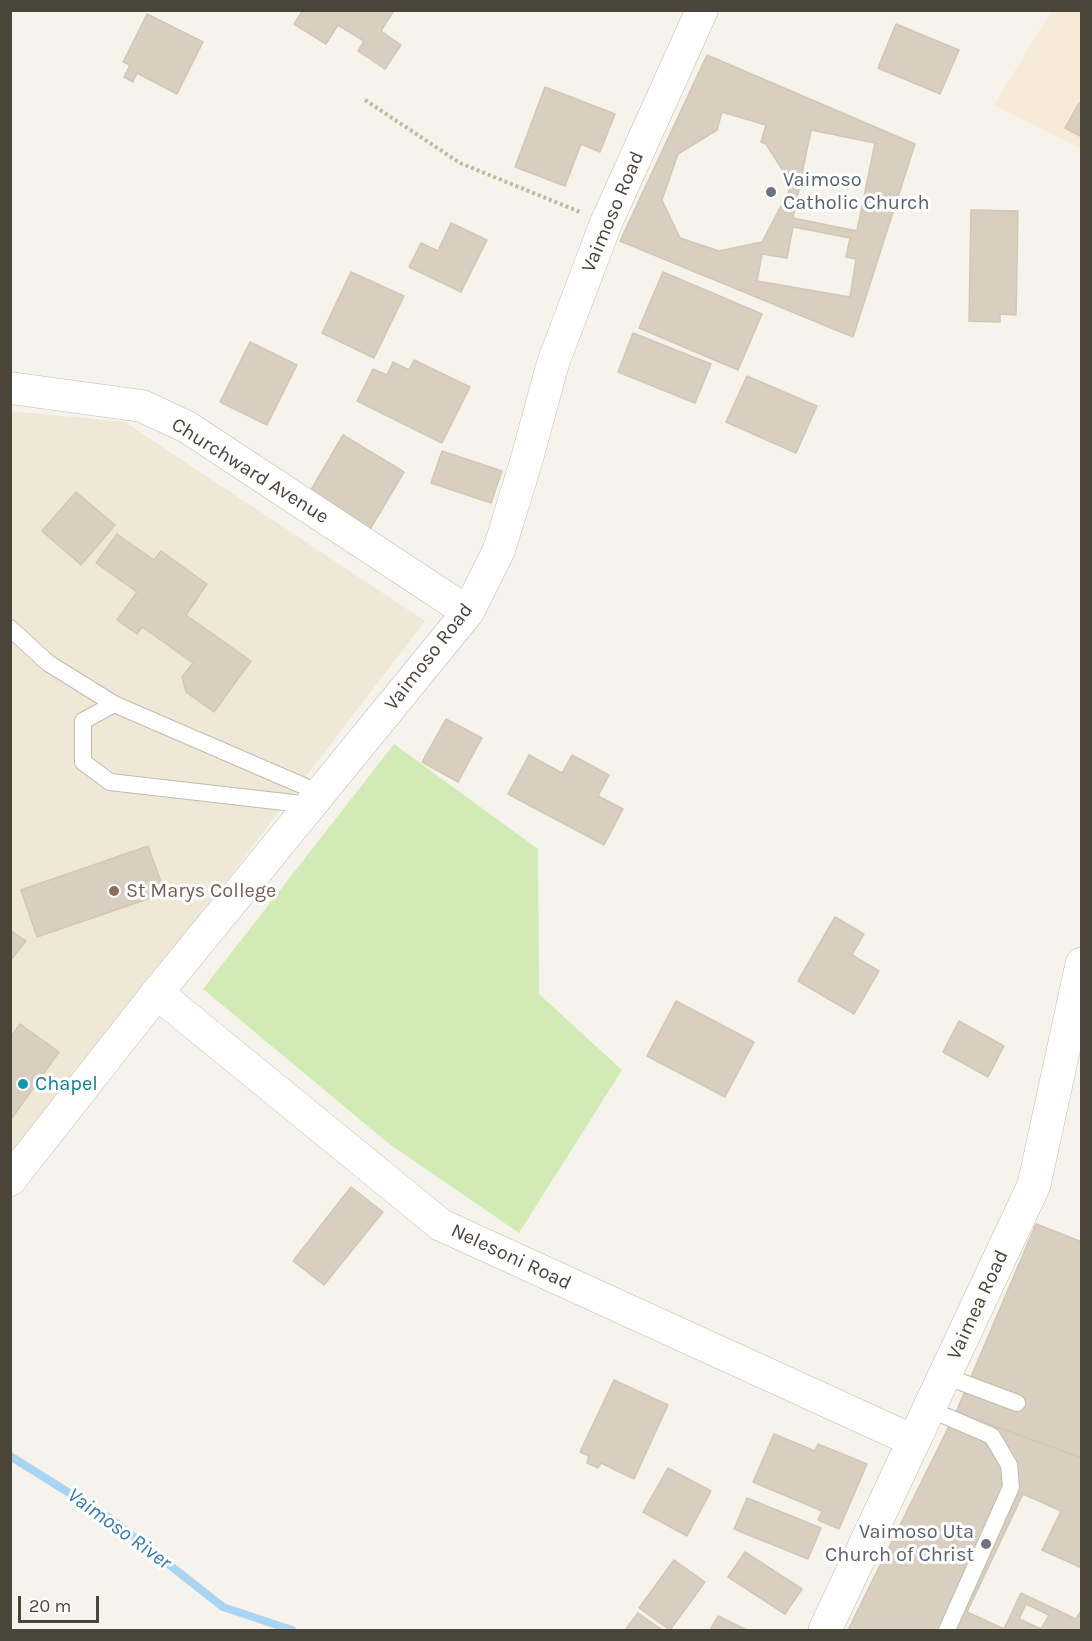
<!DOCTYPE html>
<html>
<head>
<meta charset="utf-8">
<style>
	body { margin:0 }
	#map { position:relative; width:1092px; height:1641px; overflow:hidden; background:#f6f3ec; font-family:Karla,sans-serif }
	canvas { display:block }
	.frame { position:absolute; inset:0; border:12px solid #4b4439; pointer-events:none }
	.scale { position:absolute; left:18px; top:1596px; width:81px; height:27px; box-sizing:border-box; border:3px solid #4b4439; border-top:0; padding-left:8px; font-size:18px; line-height:21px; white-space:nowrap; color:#4b4439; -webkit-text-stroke:4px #fff; paint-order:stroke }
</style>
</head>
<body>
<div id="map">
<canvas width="1092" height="1641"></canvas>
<div class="frame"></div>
<div class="scale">20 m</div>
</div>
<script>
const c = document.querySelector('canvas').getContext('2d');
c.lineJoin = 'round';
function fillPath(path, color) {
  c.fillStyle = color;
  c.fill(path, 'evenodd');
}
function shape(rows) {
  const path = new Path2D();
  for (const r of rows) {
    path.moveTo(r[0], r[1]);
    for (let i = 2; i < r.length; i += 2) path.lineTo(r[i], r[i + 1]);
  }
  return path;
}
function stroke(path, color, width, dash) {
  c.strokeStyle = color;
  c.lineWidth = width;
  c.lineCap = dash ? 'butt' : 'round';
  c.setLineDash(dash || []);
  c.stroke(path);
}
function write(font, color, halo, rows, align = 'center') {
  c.font = font + ' Karla,sans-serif';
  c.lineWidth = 6;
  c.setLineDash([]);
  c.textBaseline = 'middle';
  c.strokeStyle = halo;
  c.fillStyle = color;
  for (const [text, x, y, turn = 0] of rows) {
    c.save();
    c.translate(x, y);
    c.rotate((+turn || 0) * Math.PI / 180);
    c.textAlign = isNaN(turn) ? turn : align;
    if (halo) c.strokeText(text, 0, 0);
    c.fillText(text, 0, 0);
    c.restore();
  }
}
const commercial = shape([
	[1051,11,1081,11,1081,149,994,105]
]);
const education = shape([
	[11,411,125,422,425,621,11,1162]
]);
const green = shape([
	[394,744,538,849,539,994,622,1070,519,1233,388,1143,203,989]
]);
const stream = shape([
	[10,1456,111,1519,223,1607,292,1630]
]);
const building = shape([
	[303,10,394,10,381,31,401,45,385,69,358,51,364,41,338,25,326,44,294,24,303,10],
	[147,14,203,42,177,94,137,73,133,82,124,77,130,65,123,62,147,14],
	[896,24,959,50,940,94,878,68,896,24],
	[707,55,915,144,853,337,620,241,707,55],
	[545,87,615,114,600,152,581,144,565,186,515,167,545,87],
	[1079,103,1082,105,1082,137,1065,128,1079,103],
	[722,112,766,125,761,142,766,144,792,185,762,242,719,251,680,238,662,200,678,154,717,130,722,112],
	[811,130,875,143,857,231,793,218,811,130],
	[971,210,1018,211,1016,315,1000,314,1000,322,969,321,971,210],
	[451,223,487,240,461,292,409,267,421,243,438,251,451,223],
	[793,227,850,238,846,257,856,259,850,297,757,281,762,254,787,258,793,227],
	[351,272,404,296,374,358,322,333,351,272],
	[663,272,762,314,738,370,639,328,663,272],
	[633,333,711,364,695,403,618,372,633,333],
	[250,342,297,365,267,425,220,402,250,342],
	[414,360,470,387,442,443,357,401,373,369,387,375,393,362,409,370,414,360],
	[747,376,817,406,796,453,726,422,747,376],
	[343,435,404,472,369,531,308,495,343,435],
	[442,451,502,471,491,503,431,483,442,451],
	[76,492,115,525,81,565,42,531,76,492],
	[117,534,154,560,161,551,207,584,186,615,251,661,214,712,186,692,182,677,193,663,142,627,137,634,117,620,137,592,96,563,117,534],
	[446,719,482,738,458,782,422,762,446,719],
	[529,755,562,773,572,755,609,775,598,796,623,809,604,845,508,794,529,755],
	[148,846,165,893,37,937,21,890,148,846],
	[835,917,864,934,852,955,879,971,854,1014,798,981,835,917],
	[10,930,26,941,10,961,10,930],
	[676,1001,754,1042,725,1097,647,1056,676,1001],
	[959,1021,1004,1046,988,1077,943,1052,959,1021],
	[20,1024,59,1052,12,1118,10,1117,10,1038,20,1024],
	[351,1187,383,1212,324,1285,293,1261,351,1187],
	[1036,1224,1082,1242,1082,1458,956,1412,1036,1224],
	[614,1380,668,1405,634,1479,601,1463,598,1468,587,1463,589,1456,580,1452,614,1380],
	[956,1412,1082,1458,1082,1630,848,1630,956,1412],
	[774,1434,815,1451,818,1444,867,1464,839,1529,818,1520,822,1511,753,1482,774,1434],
	[668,1468,711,1491,687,1536,643,1512,668,1468],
	[1023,1494,1061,1511,1042,1550,1082,1568,1082,1609,1076,1619,1021,1593,1004,1629,967,1612,1023,1494],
	[747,1498,821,1528,808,1559,734,1529,747,1498],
	[745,1552,802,1589,785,1614,728,1577,745,1552],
	[674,1560,705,1582,670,1630,639,1608,674,1560],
	[1026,1604,1049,1615,1041,1629,1019,1619,1026,1604],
	[638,1613,662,1630,625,1630,638,1613],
	[718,1616,747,1630,710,1630,718,1616]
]);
const path = shape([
	[365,100,460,163,580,212]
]);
const service = shape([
	[10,628,48,663,114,704],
	[311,805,110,782,83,762,83,721,114,704,320,793],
	[945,1376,1017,1403],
	[929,1409,992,1436,1009,1465,1011,1487,947,1630]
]);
const minor = shape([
	[10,388,142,406,187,427,468,612],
	[157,993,441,1225,914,1441],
	[10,1180,157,993,468,612,499,550,526,462,553,363,606,223,702,10]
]);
const tertiary = shape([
	[825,1630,1034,1185,1082,964]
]);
const markers = [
	[771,192,6,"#6b7280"],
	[114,891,6,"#8d6e63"],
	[23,1084,6,"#0f9aa8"],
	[986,1544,6,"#6b7280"]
];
const worshipNames = [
	["Vaimoso",783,180],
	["Catholic Church",783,203],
	["Vaimoso Uta",974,1532,"right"],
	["Church of Christ",974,1555,"right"]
];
const streetNames = [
	["Vaimoso Road",613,212,-67],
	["Churchward Avenue",250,471,32],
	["Vaimoso Road",429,657,-52],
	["Nelesoni Road",511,1257,25],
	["Vaimea Road",978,1305,-65]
];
const educationNames = [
	["St Marys College",126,891]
];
const cultureNames = [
	["Chapel",35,1084]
];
const waterNames = [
	["Vaimoso River",119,1529,36]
];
fillPath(commercial, '#f7ead8');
fillPath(education, '#efe8d6');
fillPath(green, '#d2eab5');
stroke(stream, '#a9d4f2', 8);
fillPath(building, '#d8cfc1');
stroke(building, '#d3c7b4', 1.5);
stroke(service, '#c2bbae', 18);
stroke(minor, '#c2bbae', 33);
stroke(tertiary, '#c2bbae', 34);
stroke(path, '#c4b79f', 4, [3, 3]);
stroke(service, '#fff', 16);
stroke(minor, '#fff', 32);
stroke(tertiary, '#fff', 33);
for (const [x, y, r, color] of markers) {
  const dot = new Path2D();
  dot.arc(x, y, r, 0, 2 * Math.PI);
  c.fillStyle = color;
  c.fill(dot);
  stroke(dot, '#fff', 2);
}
write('20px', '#5b616d', '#fff', worshipNames, 'left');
write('20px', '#4b4439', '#fff', streetNames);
write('20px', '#785e54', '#fff', educationNames, 'left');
write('20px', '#0d838f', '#fff', cultureNames, 'left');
write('italic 21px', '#2e7ab2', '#fff', waterNames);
</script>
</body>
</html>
